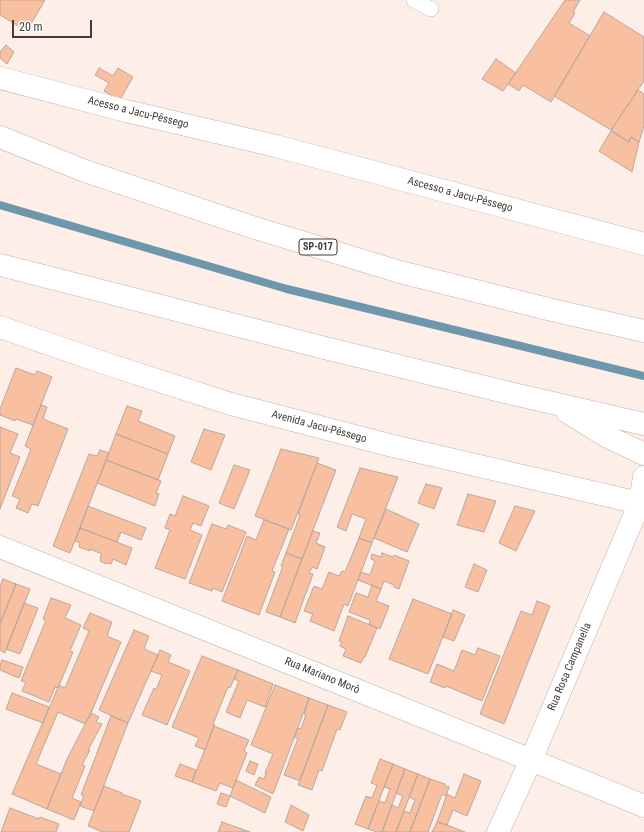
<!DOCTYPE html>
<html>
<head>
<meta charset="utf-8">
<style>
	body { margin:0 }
	#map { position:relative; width:644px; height:832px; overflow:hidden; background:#fdefe7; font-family:"Roboto Condensed",sans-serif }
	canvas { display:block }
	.scale { position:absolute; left:12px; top:20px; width:80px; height:18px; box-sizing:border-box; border:2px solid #413a37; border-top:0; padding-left:5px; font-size:12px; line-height:14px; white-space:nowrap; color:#413a37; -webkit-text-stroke:3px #fff; paint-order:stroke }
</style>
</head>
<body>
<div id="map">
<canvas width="644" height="832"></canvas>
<div class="scale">20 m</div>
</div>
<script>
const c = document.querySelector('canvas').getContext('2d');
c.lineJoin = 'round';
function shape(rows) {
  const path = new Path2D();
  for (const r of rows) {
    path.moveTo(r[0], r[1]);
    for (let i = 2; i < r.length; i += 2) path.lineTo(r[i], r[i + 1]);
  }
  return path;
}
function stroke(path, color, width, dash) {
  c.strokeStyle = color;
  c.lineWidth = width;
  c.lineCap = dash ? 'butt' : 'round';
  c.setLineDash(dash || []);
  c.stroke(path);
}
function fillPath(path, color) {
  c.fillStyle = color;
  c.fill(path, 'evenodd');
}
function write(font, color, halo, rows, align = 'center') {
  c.font = font + ' "Roboto Condensed",sans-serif';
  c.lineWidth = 3;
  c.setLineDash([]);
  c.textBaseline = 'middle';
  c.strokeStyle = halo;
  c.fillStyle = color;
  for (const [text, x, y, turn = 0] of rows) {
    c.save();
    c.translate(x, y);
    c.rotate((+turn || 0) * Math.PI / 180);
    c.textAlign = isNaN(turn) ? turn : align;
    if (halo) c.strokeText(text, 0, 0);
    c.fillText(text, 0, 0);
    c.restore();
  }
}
const stream = shape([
	[0,205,287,289,644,376]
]);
const building = shape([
	[0,0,45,0,27,31,0,15,0,0],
	[565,0,580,0,573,12,575,13,569,23,590,36,551,102,523,85,519,91,508,84,565,0],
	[604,12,644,37,644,81,611,130,554,96,604,12],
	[6,45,14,52,7,64,0,58,0,52,6,45],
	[496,59,516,73,503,91,482,79,496,59],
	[99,68,113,76,118,68,133,77,120,100,104,91,109,83,95,75,99,68],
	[638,90,644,94,644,126,639,142,631,137,629,142,611,130,638,90],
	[611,131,629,142,631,137,639,142,632,172,599,151,611,131],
	[16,368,35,375,37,371,52,377,33,425,16,419,15,421,0,415,0,409,16,368],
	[41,405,47,407,43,419,68,429,38,506,32,504,28,513,16,508,20,499,12,496,31,449,25,446,41,405],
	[127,406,142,411,138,421,175,436,168,454,116,434,127,406],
	[0,427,18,434,10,453,20,457,0,509,0,427],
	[204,429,225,435,211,470,191,462,204,429],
	[116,434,168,454,158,480,106,460,116,434],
	[281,449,319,458,291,530,255,516,281,449],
	[100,450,109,453,70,553,53,546,89,454,97,456,100,450],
	[106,460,161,481,156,493,159,494,155,506,97,483,106,460],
	[317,463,336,470,302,559,286,553,300,515,298,514,317,463],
	[234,465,250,470,234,509,219,503,234,465],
	[360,468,398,477,372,543,359,538,366,519,352,514,346,531,337,527,360,468],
	[426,484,442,488,434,509,418,503,426,484],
	[468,494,496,501,484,532,457,525,468,494],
	[183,496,209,506,201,526,193,523,190,530,202,535,185,579,155,568,170,530,165,528,170,514,175,516,183,496],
	[88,506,146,528,141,540,121,532,117,542,80,528,88,506],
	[515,506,535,511,516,551,499,543,515,506],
	[386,509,419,524,407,552,374,538,386,509],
	[264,520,289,529,272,571,275,572,259,615,222,601,247,536,256,540,264,520],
	[212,524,226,529,228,525,246,532,222,592,213,588,212,591,189,583,212,524],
	[80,528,132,548,126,565,113,559,111,564,107,563,106,564,100,561,101,558,100,558,102,554,90,549,90,551,79,547,80,543,75,541,80,528],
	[313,531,320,533,316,543,325,547,317,569,312,567,309,573,313,574,295,623,280,617,313,531],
	[359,538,372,543,348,606,344,604,334,631,310,621,313,614,304,611,314,586,322,589,329,572,339,576,342,571,345,572,359,538],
	[286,553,302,559,280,617,266,612,283,566,281,566,286,553],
	[382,553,393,557,394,555,409,561,399,589,394,587,394,585,384,581,381,589,358,580,361,572,370,575,375,561,371,559,372,554,381,557,382,553],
	[474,564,487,570,478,592,465,587,474,564],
	[3,579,16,584,0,624,0,586,3,579],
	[16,584,30,589,5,653,0,650,0,624,16,584],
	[372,585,381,589,376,601,389,606,380,629,369,624,370,620,349,612,356,593,368,597,372,585],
	[51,598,71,605,65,618,81,625,70,651,73,652,58,688,55,687,49,702,22,691,26,682,21,681,46,620,43,619,51,598],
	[413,599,452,614,428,674,389,659,413,599],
	[537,601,550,606,504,724,480,714,521,611,532,615,537,601],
	[24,603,38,608,20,654,6,649,24,603],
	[453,610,465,615,454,641,443,637,453,610],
	[90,613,112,622,107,636,121,642,91,713,85,724,58,712,36,764,61,774,47,809,12,794,59,685,65,688,89,631,83,628,90,613],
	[348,616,377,628,365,657,364,657,361,663,343,656,346,649,340,646,342,642,339,641,348,616],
	[134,630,149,636,144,649,158,655,128,723,99,710,134,630],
	[478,648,500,656,482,701,446,686,445,688,430,682,437,664,454,671,462,650,475,655,478,648],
	[160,650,171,655,168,662,190,671,167,725,142,715,154,688,156,690,162,675,151,671,160,650],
	[202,656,238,670,230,688,228,687,213,724,215,725,214,726,205,750,195,746,199,738,172,727,202,656],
	[2,660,23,667,19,678,0,670,0,665,2,660],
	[238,670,273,684,265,707,247,700,240,718,226,712,239,681,234,679,238,670],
	[275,685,309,698,273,794,255,785,259,777,264,779,266,773,265,773,273,754,251,745,275,685],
	[12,693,49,707,43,723,6,709,12,693],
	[309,698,328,705,300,781,284,775,298,738,294,737,298,728,301,729,306,714,304,714,309,698],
	[328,705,347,712,340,730,337,729,322,771,319,770,312,790,298,785,328,705],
	[91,713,99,717,96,722,102,724,88,750,90,750,82,765,85,766,72,798,81,802,74,820,47,809,67,759,91,713],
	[111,716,128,723,94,811,80,806,84,795,81,795,111,716],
	[214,726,249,740,244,751,247,753,233,788,220,783,216,791,192,782,214,726],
	[380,759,393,764,368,829,355,824,366,796,372,798,377,785,371,783,380,759],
	[250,761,258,764,254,775,246,771,250,761],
	[180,764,196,770,192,782,175,776,180,764],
	[393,764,405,769,382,832,377,832,368,829,379,801,385,803,390,789,384,787,393,764],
	[405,769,418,774,396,832,382,832,392,805,398,808,403,796,396,793,405,769],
	[418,774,430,779,410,832,396,832,404,811,410,813,415,800,409,797,418,774],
	[464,774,481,781,467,816,453,810,447,825,437,822,447,794,455,798,464,774],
	[430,779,445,784,445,786,449,787,446,796,442,794,428,832,410,832,430,779],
	[236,780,271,797,265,813,230,796,236,780],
	[104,786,122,793,122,794,141,801,129,832,103,832,88,826,104,786],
	[221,793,230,796,226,807,217,804,221,793],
	[291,805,309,815,303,831,285,822,291,805],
	[10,808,39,819,40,817,59,824,56,832,1,832,10,808],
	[222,822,250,832,218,832,222,822],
	[437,822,447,825,465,832,432,832,437,822]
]);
const lane = shape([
	[414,0,431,9]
]);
const street = shape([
	[0,547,531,760,644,806]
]);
const secondary = shape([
	[0,78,126,111,276,146,644,244],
	[0,327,107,364,231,404,393,446,644,504],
	[498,832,531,760,640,502,644,477]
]);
const highway = shape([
	[0,137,85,171,252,227,400,272,552,310,644,331],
	[0,265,325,348,505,392,644,424],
	[567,412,606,436,644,454]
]);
const shields = [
	[318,247,38]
];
const shieldNames = [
	["SP-017",318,247]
];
const streetNames = [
	["Acesso a Jacu-Pêssego",138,113,14],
	["Ascesso a Jacu-Pêssego",460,195,15],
	["Avenida Jacu-Pêssego",319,427,15],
	["Rua Rosa Campanella",570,667,-67],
	["Rua Mariano Morô",322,676,22]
];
stroke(stream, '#6e96ad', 8);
fillPath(building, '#f8bfa0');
stroke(building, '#b8a79e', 1);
stroke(lane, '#c2b2a9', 16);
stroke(street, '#c2b2a9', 23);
stroke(secondary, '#c2b2a9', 23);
stroke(highway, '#c2b2a9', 23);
stroke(lane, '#fff', 15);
stroke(street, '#fff', 22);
stroke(secondary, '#fff', 22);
stroke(highway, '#fff', 22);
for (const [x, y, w] of shields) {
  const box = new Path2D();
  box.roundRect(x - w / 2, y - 8, w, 16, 3);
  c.fillStyle = '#fff';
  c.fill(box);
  stroke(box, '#413a37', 1);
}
write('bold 10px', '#413a37', null, shieldNames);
write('11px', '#413a37', '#fff', streetNames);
</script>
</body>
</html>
